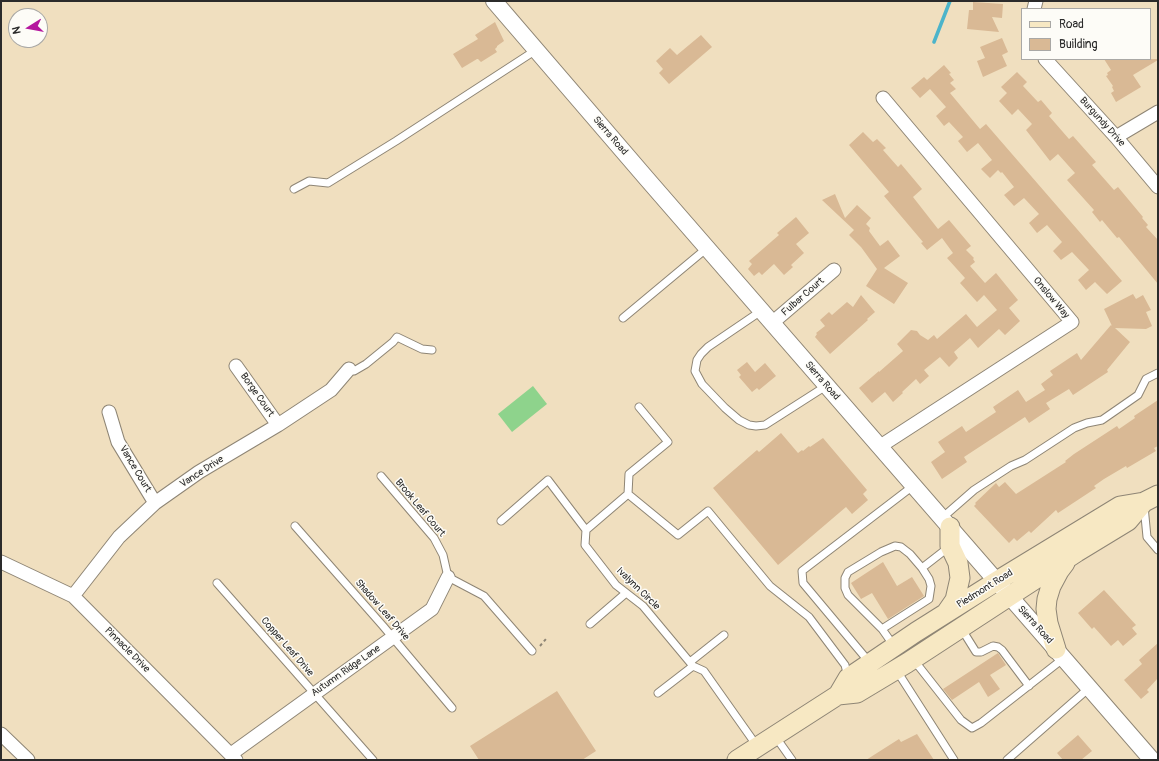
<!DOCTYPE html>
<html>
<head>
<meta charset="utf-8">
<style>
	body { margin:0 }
	#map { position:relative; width:1159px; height:761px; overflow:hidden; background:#f0dfbf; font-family:Pangolin,sans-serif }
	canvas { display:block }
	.frame { position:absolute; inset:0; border:2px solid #2b2b2b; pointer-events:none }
	.legend { position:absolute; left:1021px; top:8px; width:130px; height:52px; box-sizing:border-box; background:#fdfcf7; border:1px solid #a9a8a5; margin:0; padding:5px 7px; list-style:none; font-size:12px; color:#2b2b2b }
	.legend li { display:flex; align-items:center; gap:8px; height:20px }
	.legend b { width:20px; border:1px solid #a9a8a5 }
	.north { position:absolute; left:8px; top:8px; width:40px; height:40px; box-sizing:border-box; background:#fdfcf7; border:1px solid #a9a8a5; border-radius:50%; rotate:259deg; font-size:11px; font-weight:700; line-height:16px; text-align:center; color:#2b2b2b }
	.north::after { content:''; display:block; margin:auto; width:14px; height:18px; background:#b5179e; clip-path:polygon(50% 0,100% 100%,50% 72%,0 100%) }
</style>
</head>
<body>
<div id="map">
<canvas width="1159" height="761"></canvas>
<div class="frame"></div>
<ul class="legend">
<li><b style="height:5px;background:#f7e8c3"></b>Road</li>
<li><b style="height:11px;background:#d9b995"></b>Building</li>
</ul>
<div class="north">N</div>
</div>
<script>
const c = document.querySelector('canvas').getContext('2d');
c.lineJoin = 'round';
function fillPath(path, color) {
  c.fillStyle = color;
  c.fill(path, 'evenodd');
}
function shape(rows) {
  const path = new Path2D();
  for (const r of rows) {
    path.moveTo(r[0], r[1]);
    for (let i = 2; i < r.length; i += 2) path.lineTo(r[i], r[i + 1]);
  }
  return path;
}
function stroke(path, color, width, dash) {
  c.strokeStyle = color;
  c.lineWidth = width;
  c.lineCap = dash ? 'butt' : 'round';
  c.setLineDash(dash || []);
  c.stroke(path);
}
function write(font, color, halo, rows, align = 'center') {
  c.font = font + ' Pangolin,sans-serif';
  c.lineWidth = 3;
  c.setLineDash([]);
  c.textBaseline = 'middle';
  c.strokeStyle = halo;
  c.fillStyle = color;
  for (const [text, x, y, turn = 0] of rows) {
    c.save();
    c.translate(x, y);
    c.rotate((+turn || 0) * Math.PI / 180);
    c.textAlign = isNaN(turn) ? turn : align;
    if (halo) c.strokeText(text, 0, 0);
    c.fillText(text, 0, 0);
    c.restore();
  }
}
const green = shape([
	[533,386,547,404,512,432,498,414]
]);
const stream = shape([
	[934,42,950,1]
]);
const building = shape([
	[973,2,1003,4,1002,18,992,17,999,32,967,29,969,10,973,10],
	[495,22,504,41,497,46,497,47,495,49,497,52,481,62,478,59,477,59,462,68,453,54,478,39,475,35],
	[701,35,712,47,669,84,659,73,663,69,656,61,670,48,677,55],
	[1002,38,1008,52,1002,55,1007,66,983,77,977,61,985,58,980,47],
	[1104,59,1158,59,1158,60,1133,75,1141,87,1116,102,1111,93,1114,91,1112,87,1113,86,1106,76,1108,75,1107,73,1111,70],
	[944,65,951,73,949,74,954,80,950,83,956,89,950,93,980,129,986,124,1122,281,1107,294,1095,282,1086,290,1078,280,1089,270,1072,252,1061,260,1053,251,1062,242,1047,225,1037,233,1029,223,1039,214,1024,198,1014,206,1004,195,1014,187,1002,172,1001,173,998,170,990,178,981,169,992,160,978,143,967,152,958,141,963,137,949,122,944,126,936,116,946,107,930,89,920,98,911,88,924,77,927,80],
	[1017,72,1027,82,1023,86,1038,102,1041,100,1052,113,1049,116,1069,139,1073,136,1096,162,1092,165,1114,190,1118,187,1143,217,1142,218,1148,225,1146,227,1158,240,1158,284,1119,237,1117,238,1102,220,1100,222,1092,212,1094,210,1067,180,1075,173,1058,154,1050,161,1026,130,1032,124,1018,109,1012,115,999,101,1007,93,1001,87],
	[863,132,873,142,877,139,886,148,883,150,898,167,901,164,922,189,913,197,938,229,949,220,971,246,966,250,974,258,973,259,975,262,970,266,985,283,996,273,1018,300,1009,308,1020,321,1005,335,999,329,978,348,970,338,954,352,958,358,949,367,940,357,924,370,929,376,920,384,916,379,902,392,903,393,893,402,885,392,872,403,859,388,879,371,879,372,903,351,897,344,911,330,917,331,920,335,928,340,934,335,937,339,966,314,977,327,997,310,984,295,977,302,960,283,965,278,947,258,953,253,942,238,927,250,921,243,923,242,884,196,889,192,849,145],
	[835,194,845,218,857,205,871,218,866,224,870,228,869,231,880,246,888,240,900,256,884,268,908,283,894,304,866,286,877,269,861,247,849,235,854,230,822,200],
	[796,217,809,233,796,244,804,253,791,265,793,267,784,275,774,264,762,275,759,272,754,276,748,269,752,264,749,261,779,235,777,233],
	[1133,294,1136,299,1143,295,1151,310,1146,312,1152,326,1146,329,1115,328,1130,342,1107,370,1108,372,1073,395,1069,389,1046,403,1050,409,1029,423,1025,417,964,457,967,462,942,479,931,462,945,452,938,442,962,426,966,432,996,412,993,407,1018,390,1026,402,1045,390,1041,384,1053,375,1050,371,1077,353,1081,360,1111,325,1112,326,1104,309],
	[861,295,875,312,867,319,868,320,830,354,815,337,817,334,816,333,825,326,820,320,829,312,832,315,847,302,853,307],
	[747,362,755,372,765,363,776,376,759,390,757,388,752,392,739,377,741,375,737,370],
	[1158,400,1158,446,1154,448,1156,451,1127,468,1126,466,1104,479,1094,486,1096,488,1058,513,1056,510,1031,533,1029,531,1017,541,1014,538,1009,543,974,506,976,504,975,503,996,483,999,487,1005,482,1016,494,1066,462,1065,461,1074,454,1117,426,1119,429,1135,418,1134,416],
	[781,433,798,453,802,450,803,451,809,446,810,447,823,438,867,490,863,494,868,500,852,514,846,507,778,565,713,488,757,450,759,452],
	[883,562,897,586,912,577,924,596,888,619,872,593,861,599,851,583],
	[1104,590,1136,625,1132,628,1137,634,1123,646,1118,640,1111,646,1094,627,1092,629,1078,613],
	[1158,643,1158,678,1147,690,1149,692,1141,699,1124,680,1142,664,1139,660],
	[998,653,1006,665,990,675,1000,689,988,697,979,682,952,700,943,689],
	[557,691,596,751,582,760,479,760,470,746],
	[917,734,934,760,866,760,899,739,901,742],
	[1078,735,1092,751,1081,760,1063,760,1057,753]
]);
const path = shape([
	[540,646,546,639]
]);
const service = shape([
	[294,189,309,181,328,183,396,141,536,50],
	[761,311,708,347,701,354,697,360,695,371,702,384,725,408,739,420,749,425,756,426,765,425,826,386],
	[623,318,707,248],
	[349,369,354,371,366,364,393,342,397,337,422,349,432,350],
	[381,476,434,538,443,555,448,577,484,596,532,651],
	[628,494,586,530,585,545,616,585,643,606,693,666,704,671,757,746],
	[628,494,678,535,708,511,770,586,809,617,845,665,848,677],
	[628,494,629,474,668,442,639,407],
	[1144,506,1147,537,1158,550],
	[942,518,974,490,1011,466,1025,460,1074,428,1087,423,1102,420,1138,395,1146,379,1158,373],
	[501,521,548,480,586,530],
	[295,526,383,626,452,708],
	[217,583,373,760],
	[590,624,626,593],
	[961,628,976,652,981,652,993,646,998,647,1002,650,1029,686],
	[882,629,929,599,931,586,929,579,922,568],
	[894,646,882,629,848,595,845,588,845,578,848,572,881,552,895,546,901,547,910,554,922,568,949,547],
	[913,659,961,720,972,728,981,723,1064,658],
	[690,662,724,635],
	[870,663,803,583,802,571,913,486],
	[897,671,954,760],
	[658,693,693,666],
	[775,736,792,760],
	[1007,760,1089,688]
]);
const minor = shape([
	[1034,9,1036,1],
	[1045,59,1116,137,1158,187],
	[1116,137,1158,112],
	[772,323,834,270],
	[236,366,278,425],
	[109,412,118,442,155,503],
	[879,447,1072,322,883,98],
	[1,562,73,596,236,760],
	[73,596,119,537,155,503,199,472,278,425,331,390,349,369],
	[1,734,28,760],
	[231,754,432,609,448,577]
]);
const tertiary = shape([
	[494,1,647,179,1152,760]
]);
const secondary = shape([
	[946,613,955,600,960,578,958,563,950,546,950,527],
	[1056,649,1048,623,1046,609,1047,599,1051,586,1059,571,1065,563],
	[838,695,848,678,916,632,997,581,1120,506,1144,502,1158,495],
	[737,760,838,695,857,693,907,663,1077,552,1128,521,1144,502]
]);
const streetNames = [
	["Burgundy Drive",1102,122,48],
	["Sierra Road",610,136,49],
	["Fulbar Court",803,297,-41],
	["Onslow Way",1051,298,50],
	["Sierra Road",822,381,49],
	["Borge Court",257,395,55],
	["Vance Court",135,469,59],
	["Vance Drive",202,472,-33],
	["Brook Leaf Court",420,508,50],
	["Ivalynn Circle",638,589,44],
	["Piedmont Road",985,589,-32],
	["Shadow Leaf Drive",382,610,49],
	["Sierra Road",1035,625,48],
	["Copper Leaf Drive",287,647,49],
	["Pinnacle Drive",127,650,45],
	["Autumn Ridge Lane",346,671,-35]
];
fillPath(green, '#8ed38c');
stroke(stream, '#4cb4ca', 3.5);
fillPath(building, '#d9b995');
stroke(service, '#8e8575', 9);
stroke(minor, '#8e8575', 15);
stroke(tertiary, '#8e8575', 18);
stroke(secondary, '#8e8575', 21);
stroke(path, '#8e8575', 2, [3, 3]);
stroke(service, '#fff', 7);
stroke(minor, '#fff', 13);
stroke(tertiary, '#fff', 16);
stroke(secondary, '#f7e8c3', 19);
write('10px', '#2b2b2b', '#fdfcf7', streetNames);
</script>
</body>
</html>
